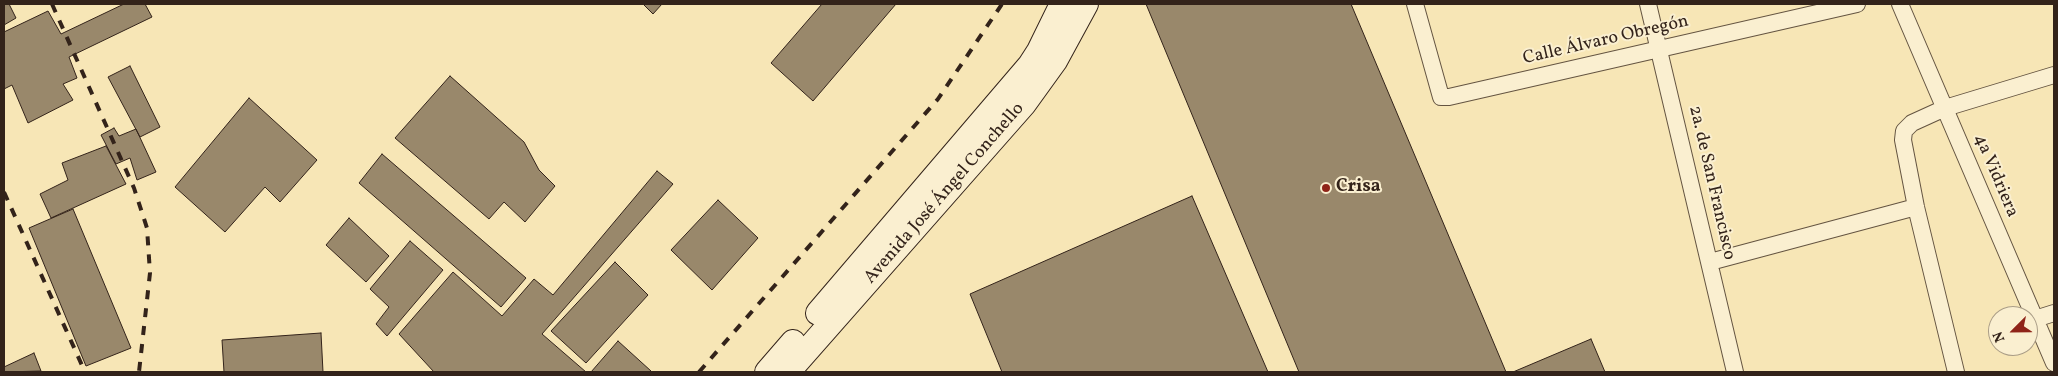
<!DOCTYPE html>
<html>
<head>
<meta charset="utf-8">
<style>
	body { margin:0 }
	#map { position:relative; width:2058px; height:376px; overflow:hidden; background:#f7e6b6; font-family:Vollkorn,serif }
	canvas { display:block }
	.frame { position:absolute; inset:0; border:5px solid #33231a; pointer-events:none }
	.north { position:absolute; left:1988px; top:306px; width:50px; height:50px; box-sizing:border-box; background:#faefd0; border:1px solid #aa9d87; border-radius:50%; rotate:247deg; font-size:14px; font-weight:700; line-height:20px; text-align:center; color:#33231a }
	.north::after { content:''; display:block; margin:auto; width:18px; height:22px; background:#8f2418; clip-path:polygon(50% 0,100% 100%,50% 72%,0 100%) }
</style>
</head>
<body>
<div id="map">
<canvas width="2058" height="376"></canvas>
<div class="frame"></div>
<div class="north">N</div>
</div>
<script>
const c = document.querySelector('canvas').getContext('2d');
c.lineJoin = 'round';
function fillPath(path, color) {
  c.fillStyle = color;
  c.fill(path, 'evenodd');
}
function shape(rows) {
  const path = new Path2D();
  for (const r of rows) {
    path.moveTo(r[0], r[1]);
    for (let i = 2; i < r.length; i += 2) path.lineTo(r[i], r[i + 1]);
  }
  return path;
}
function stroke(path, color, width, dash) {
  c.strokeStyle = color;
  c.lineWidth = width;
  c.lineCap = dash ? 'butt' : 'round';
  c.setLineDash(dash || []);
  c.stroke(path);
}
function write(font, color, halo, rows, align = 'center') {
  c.font = font + ' Vollkorn,serif';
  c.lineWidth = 4;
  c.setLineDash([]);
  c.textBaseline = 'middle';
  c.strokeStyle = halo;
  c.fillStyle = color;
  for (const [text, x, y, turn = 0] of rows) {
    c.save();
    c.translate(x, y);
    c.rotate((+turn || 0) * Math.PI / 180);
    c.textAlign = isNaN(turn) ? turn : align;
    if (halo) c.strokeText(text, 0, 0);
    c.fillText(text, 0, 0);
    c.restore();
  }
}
const building = shape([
	[4,4,9,4,16,18,4,25,4,4],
	[124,4,145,4,152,17,69,57,77,78,63,84,73,100,28,123,12,85,4,89,4,32,48,11,61,34,124,4],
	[643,4,662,4,653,14,643,4],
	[822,4,896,4,813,101,771,63,822,4],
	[1146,4,1351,4,1506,372,1299,372,1146,4],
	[130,66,160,127,140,137,108,77,130,66],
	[450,76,524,142,539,170,555,186,525,222,504,202,489,219,395,138,450,76],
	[249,98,317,160,280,202,265,187,225,232,175,187,249,98],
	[114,128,119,136,136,129,156,172,137,180,130,158,116,164,101,135,114,128],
	[106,146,126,184,51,218,40,194,68,180,62,163,106,146],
	[382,154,526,278,501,307,359,183,382,154],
	[657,171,673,184,542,334,586,372,434,372,399,334,453,272,502,316,534,279,553,295,657,171],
	[1192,196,1268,372,1002,372,970,294,1192,196],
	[718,200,758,238,712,290,671,250,718,200],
	[73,209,131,348,86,366,29,228,73,209],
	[349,218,389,256,366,282,326,245,349,218],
	[410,241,443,270,387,336,376,324,389,307,370,289,410,241],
	[615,262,648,295,586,363,551,331,615,262],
	[321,333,323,372,224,372,222,340,321,333],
	[1591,339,1605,372,1513,372,1591,339],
	[618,341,651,371,650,372,591,372,618,341],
	[34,353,41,371,4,372,4,367,34,353]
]);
const street = shape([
	[1415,4,1441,97,1449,97,1857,4],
	[1648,4,1735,372],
	[1900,4,2054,363],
	[1710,262,1916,207],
	[2035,319,2054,313],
	[1956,372,1916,207,1903,140,1904,131,1912,123,1945,108,2054,75]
]);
const secondary = shape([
	[818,313,1030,65,1039,51,1062,4],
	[767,372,793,342],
	[788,372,1024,104,1055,61,1086,4]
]);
const rail = shape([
	[52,4,134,188,147,228,150,273,139,372],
	[4,192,85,372],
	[699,372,938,99,1002,4]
]);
const markers = [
	[1326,188,5,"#8f2418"]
];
const streetNames = [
	["Calle Álvaro Obregón",1606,41,-13],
	["4a Vidriera",1995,176,67],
	["2a. de San Francisco",1711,183,77],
	["Avenida José Ángel Conchello",945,194,-49]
];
const poiNames = [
	["Crisa",1336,188]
];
fillPath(building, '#99886b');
stroke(building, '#33231a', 1);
stroke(street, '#645441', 18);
stroke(secondary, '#33231a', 26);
stroke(street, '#faefd0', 16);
stroke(secondary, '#faefd0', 24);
stroke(rail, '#33231a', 4, [9, 9]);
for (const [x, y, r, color] of markers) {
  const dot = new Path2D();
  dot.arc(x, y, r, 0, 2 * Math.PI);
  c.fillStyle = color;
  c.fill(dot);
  stroke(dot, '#faefd0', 2);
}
write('18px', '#33231a', '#faefd0', streetNames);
write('bold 18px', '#33231a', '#faefd0', poiNames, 'left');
</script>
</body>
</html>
